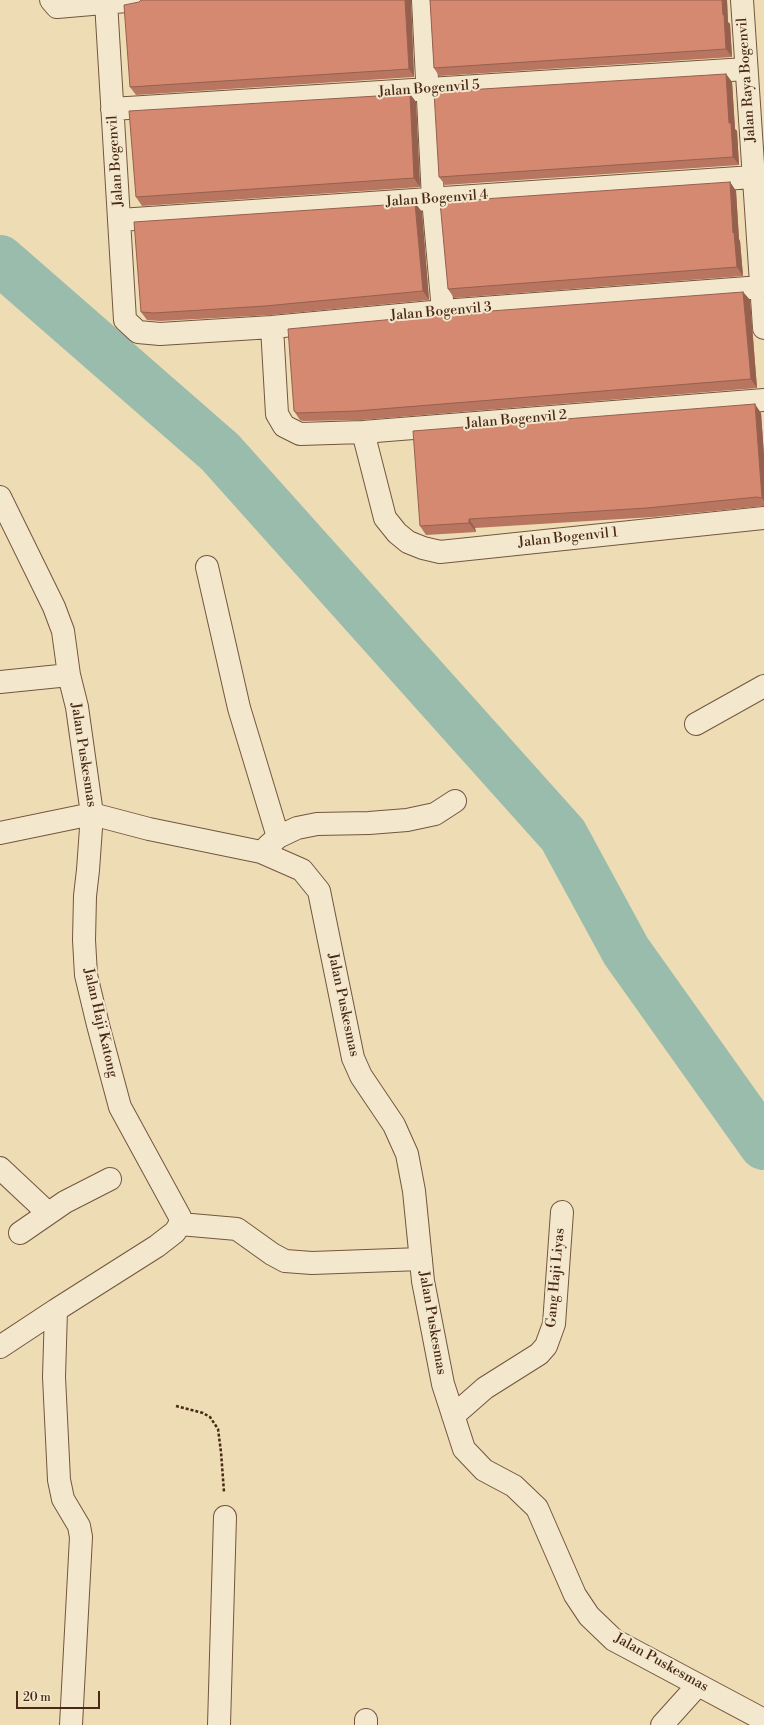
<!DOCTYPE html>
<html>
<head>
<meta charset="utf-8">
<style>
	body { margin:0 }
	#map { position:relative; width:764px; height:1725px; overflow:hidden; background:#eddcb4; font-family:"Libre Bodoni",serif }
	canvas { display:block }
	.scale { position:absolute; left:16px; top:1691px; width:84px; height:18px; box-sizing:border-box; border:2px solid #4b2917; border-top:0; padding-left:5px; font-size:12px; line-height:14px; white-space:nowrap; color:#4b2917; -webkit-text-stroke:3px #f3e8ce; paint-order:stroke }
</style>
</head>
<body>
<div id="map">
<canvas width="764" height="1725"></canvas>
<div class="scale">20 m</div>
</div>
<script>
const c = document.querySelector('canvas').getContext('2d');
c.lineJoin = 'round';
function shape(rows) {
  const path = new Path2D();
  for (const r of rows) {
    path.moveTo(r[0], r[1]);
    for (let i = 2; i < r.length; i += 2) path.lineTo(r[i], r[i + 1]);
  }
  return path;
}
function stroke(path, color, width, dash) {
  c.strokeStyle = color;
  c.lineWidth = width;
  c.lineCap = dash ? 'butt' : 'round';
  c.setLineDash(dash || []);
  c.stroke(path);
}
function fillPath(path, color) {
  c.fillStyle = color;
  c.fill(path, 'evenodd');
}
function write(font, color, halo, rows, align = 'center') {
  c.font = font + ' "Libre Bodoni",serif';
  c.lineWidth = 4;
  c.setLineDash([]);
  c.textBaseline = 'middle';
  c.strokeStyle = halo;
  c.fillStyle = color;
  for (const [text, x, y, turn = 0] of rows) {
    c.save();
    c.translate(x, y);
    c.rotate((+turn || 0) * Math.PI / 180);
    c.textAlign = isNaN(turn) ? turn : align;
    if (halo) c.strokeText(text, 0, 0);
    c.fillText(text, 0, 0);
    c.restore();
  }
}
const river = shape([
	[0,260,220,452,563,835,626,951,764,1145]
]);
const path = shape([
	[176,1406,203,1413,210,1417,218,1429,221,1452,224,1492]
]);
const street = shape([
	[51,0,57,7,138,0],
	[423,0,433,199,443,311],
	[742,0,764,328],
	[106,2,125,320,138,332,160,334,272,327,443,311,761,287],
	[112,109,746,69],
	[120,220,753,177],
	[272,327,277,414,284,426,300,434,363,432,764,400],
	[363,432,385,518,397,533,408,542,423,548,440,552,764,518],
	[0,497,54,607,63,631,69,675,77,707,92,814,88,870,85,896,84,940,86,975,98,1025,120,1107,180,1217,180,1224,175,1232,157,1246,56,1310,54,1377,59,1480,63,1499,79,1526,81,1537,71,1725],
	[207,567,239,708,278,837],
	[0,682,69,675],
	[696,724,764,686],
	[0,833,92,814,149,829,261,852,302,870,319,891,353,1058,361,1076,394,1125,407,1154,414,1191,423,1281,443,1384,464,1449,484,1470,514,1486,537,1508,575,1595,589,1616,614,1640,764,1720],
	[268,846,278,837,297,828,317,824,369,823,407,820,435,814,455,801],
	[0,1168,48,1213],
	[180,1224,237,1229,272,1254,285,1261,312,1263,421,1259],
	[20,1233,65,1202,110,1179],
	[0,1347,56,1310],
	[453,1416,485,1388,539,1354,546,1346,554,1324,562,1212],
	[219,1725,225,1517],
	[366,1725,366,1720],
	[662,1725,698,1685]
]);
const wall = shape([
	[141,0,411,0,414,77,136,95,130,87,139,2],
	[430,0,727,0,728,22,730,24,732,57,439,76,434,68],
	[726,74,732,82,735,129,737,131,739,165,445,185,439,177],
	[410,94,416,102,420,187,142,206,136,197],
	[730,182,736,191,739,239,740,241,743,276,454,298,448,289],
	[415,203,422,212,429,300,271,315,160,321,147,320,141,312],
	[743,292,750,300,757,388,362,420,303,421,300,420,294,411],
	[761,413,764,455,764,506,653,517,475,528,476,532,426,535,420,526]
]);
const shadedWall = shape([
	[405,0,411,0,414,77,409,69],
	[722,0,727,0,728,22,730,24,732,57,726,49],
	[726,74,732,82,735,129,737,131,739,165,733,157,729,123],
	[410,94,416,102,420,187,414,178],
	[730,182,736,191,739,239,740,241,743,276,737,267,733,233],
	[415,203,422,212,429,300,423,291],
	[743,292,750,300,757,388,751,379],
	[755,404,761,413,764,455,764,501,762,498],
	[469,519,475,528,476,532,469,523]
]);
const building = shape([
	[141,0,405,0,409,69,130,87,124,5,139,2,141,0],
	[430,0,722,0,723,15,724,15,726,49,434,68,430,0],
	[726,74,729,123,731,123,733,157,439,177,434,92,726,74],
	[410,94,414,178,136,197,129,111,410,94],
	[730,182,733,233,734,232,737,267,448,289,440,202,730,182],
	[415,203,423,291,265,306,154,313,141,312,134,222,415,203],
	[743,292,751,379,356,411,297,413,294,411,288,329,438,315,743,292],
	[755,404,762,498,757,497,647,508,469,519,469,523,420,526,413,431,755,404]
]);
const streetNames = [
	["Jalan Raya Bogenvil",747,80,-94],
	["Jalan Bogenvil 5",429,89,-4],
	["Jalan Bogenvil",116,161,-94],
	["Jalan Bogenvil 4",437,199,-4],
	["Jalan Bogenvil 3",441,312,-5],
	["Jalan Bogenvil 2",516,420,-5],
	["Jalan Bogenvil 1",568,538,-6],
	["Jalan Puskesmas",83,755,81],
	["Jalan Puskesmas",343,1005,78],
	["Jalan Haji Katong",100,1023,77],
	["Gang Haji Liyas",556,1278,-85],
	["Jalan Puskesmas",432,1323,80],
	["Jalan Puskesmas",661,1663,29]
];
stroke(river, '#99bcad', 50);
stroke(street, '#74563e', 24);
stroke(path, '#4b2917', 2.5, [3, 2]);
stroke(street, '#f3e8ce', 22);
fillPath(wall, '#b87661');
fillPath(shadedWall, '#96604f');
fillPath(building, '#d68971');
stroke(building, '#96604f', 1);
write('14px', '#4b2917', '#f3e8ce', streetNames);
</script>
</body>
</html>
